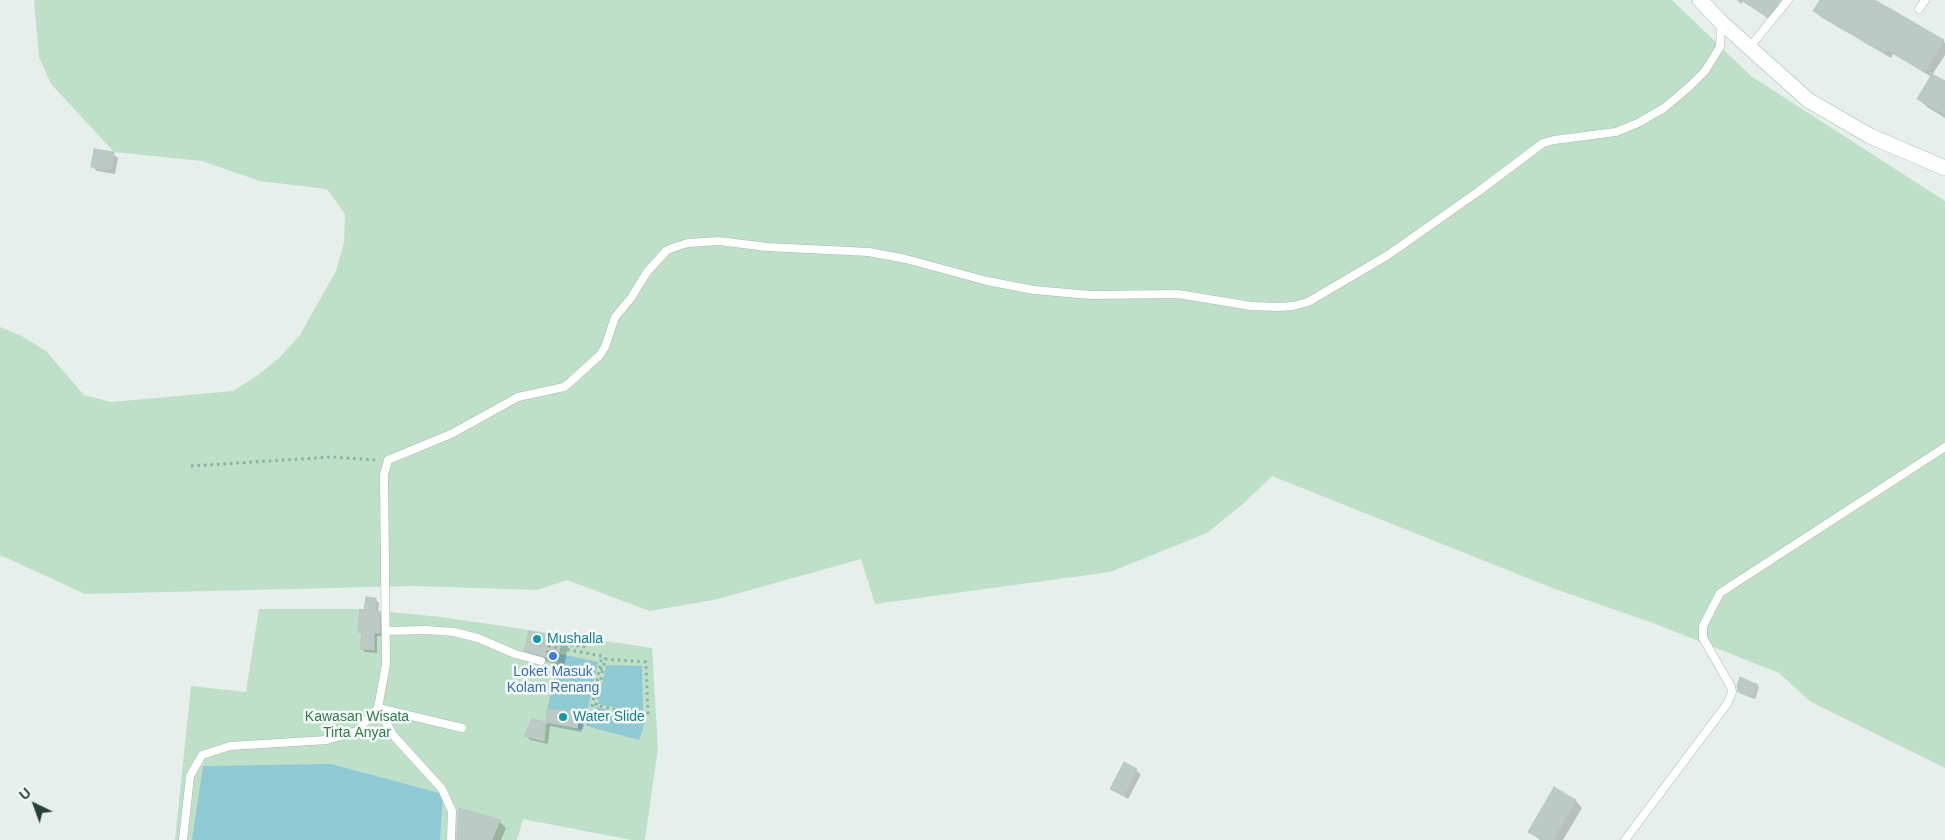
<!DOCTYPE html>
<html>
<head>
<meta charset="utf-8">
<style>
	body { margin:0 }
	#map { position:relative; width:1945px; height:840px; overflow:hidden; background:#e6efeb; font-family:Helvetica,sans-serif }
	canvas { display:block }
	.north { position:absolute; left:10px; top:780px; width:50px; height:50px; -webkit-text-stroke:4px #f7fbf9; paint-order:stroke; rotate:318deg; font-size:14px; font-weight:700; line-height:20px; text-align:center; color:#24423a }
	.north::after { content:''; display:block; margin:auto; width:18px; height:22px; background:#24423a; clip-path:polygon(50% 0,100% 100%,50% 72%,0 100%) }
</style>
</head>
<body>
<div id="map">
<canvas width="1945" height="840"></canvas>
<div class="north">U</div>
</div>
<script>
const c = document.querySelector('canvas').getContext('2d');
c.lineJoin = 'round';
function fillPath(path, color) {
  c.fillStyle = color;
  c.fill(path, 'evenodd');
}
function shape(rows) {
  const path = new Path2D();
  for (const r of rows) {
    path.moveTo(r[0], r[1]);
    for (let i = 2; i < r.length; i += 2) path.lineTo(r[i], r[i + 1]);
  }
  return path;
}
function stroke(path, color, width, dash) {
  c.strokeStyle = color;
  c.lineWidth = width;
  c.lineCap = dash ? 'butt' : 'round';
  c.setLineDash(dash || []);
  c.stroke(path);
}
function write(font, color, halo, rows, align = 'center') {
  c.font = font + ' Helvetica,sans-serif';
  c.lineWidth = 5;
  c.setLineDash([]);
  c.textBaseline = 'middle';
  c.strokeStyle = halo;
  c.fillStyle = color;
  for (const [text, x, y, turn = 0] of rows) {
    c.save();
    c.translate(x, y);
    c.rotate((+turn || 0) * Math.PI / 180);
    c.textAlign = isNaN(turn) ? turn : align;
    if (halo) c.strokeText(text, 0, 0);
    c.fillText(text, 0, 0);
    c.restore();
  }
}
const green = shape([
	[34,0,1672,0,1751,76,1945,201,1945,768,1811,702,1779,673,1653,623,1555,589,1272,476,1243,504,1207,533,1110,572,875,604,861,559,718,599,650,611,567,580,537,590,414,586,85,594,0,555,0,327,22,336,46,351,84,395,111,402,233,391,258,375,279,358,300,335,336,271,344,243,345,214,327,189,260,181,202,161,114,152,51,84,39,57],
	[259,609,360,609,441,617,652,648,658,748,645,840,631,840,523,819,517,840,175,840,191,686,246,692]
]);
const water = shape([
	[560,654,598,662,583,730,546,722,547,709],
	[606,665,642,666,643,713,598,704],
	[596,707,646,719,639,740,590,727],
	[331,764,443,794,440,840,192,840,203,766]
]);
const shadow = shape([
	[1737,0,1772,0,1783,9,1772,21,1743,1,1741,4],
	[1821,0,1873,0,1943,41,1945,43,1945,55,1932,75,1945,83,1945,118,1927,107,1919,99,1932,77,1893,54,1891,58,1821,17,1815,11],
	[113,154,118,158,115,174,97,171,93,167],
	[375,599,379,603,378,613,383,616,383,636,377,636,377,653,365,652,362,649,363,635,360,632,366,611],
	[561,639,568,646,564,667,533,657,526,650],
	[1741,679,1759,687,1755,699,1741,693],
	[548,710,581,714,585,719,581,732,550,726,548,744,530,740,526,735,533,720,547,724],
	[1124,764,1141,774,1128,799,1112,789],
	[1555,789,1576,801,1582,808,1563,840,1540,840,1530,831],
	[499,821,506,828,501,840,458,840]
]);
const building = shape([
	[1741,0,1781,0,1767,17,1741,0],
	[1820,0,1875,0,1944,40,1925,72,1886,49,1884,53,1813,11,1820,0],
	[1932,74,1945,81,1945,115,1917,99,1932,74],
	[94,149,114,152,111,170,91,167,94,149],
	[366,597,376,598,375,611,380,612,380,633,374,633,374,650,360,649,362,633,358,632,360,609,364,610,366,597],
	[529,631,562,638,557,660,524,651,529,631],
	[1740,677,1758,685,1753,698,1738,692,1737,686,1740,677],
	[547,709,581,713,577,728,546,722,547,709],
	[532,719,546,722,544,741,524,736,532,719],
	[1124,762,1137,769,1124,796,1110,789,1124,762],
	[1554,787,1576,800,1553,840,1542,840,1528,832,1554,787],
	[459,808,500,820,492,840,457,840,459,808]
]);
const path = shape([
	[191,466,332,457,377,460],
	[548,646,602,656,588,727],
	[547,653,549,642,587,647],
	[600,669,603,669,605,659,646,662,648,717,596,705,603,669]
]);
const lane = shape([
	[1919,9,1925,0],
	[1749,48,1788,0],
	[387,631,426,630,454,632,478,638,515,654,541,661],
	[378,708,393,735,442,789,452,811,451,840],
	[378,708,462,728],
	[183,840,190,776,202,755,230,746,327,740,357,731,378,708,386,664,384,475,388,460,451,434,518,397,564,387,568,384,600,355,605,347,615,317,631,298,647,272,666,251,672,248,688,243,719,241,767,247,869,252,906,259,987,281,1034,290,1090,295,1178,294,1251,306,1279,307,1293,306,1308,302,1388,255,1479,191,1543,143,1554,140,1616,132,1638,123,1664,108,1690,86,1705,71,1720,47,1721,24],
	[1625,840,1727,704,1732,692,1731,687,1703,638,1703,626,1720,593,1945,447]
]);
const secondary = shape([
	[1700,0,1721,22,1808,100,1870,136,1945,168]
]);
const markers = [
	[537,639,5,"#0f9aa8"],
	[553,656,5,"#3f7fe0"],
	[563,717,5,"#0f9aa8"]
];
const cultureNames = [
	["Mushalla",547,639],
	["Water Slide",573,717]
];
const shopNames = [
	["Loket Masuk",553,672],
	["Kolam Renang",553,688]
];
const parkNames = [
	["Kawasan Wisata",357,717],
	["Tirta Anyar",357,733]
];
fillPath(green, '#bfe0c8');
fillPath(water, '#8ec9d4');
fillPath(shadow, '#0003');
fillPath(building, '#bbcac4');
stroke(building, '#b8c9c2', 1);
stroke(lane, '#a8b8b2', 9);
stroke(secondary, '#a4bbb3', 16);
stroke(path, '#86b3a5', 3, [2.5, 4]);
stroke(lane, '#fff', 8);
stroke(secondary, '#fff', 15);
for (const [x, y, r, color] of markers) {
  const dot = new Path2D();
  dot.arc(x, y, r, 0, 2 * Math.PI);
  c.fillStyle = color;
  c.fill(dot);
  stroke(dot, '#f7fbf9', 2);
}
write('14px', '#0d838f', '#f7fbf9', cultureNames, 'left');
write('14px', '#366cbe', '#f7fbf9', shopNames);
write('14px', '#2d7a4b', '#f7fbf9', parkNames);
</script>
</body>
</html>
